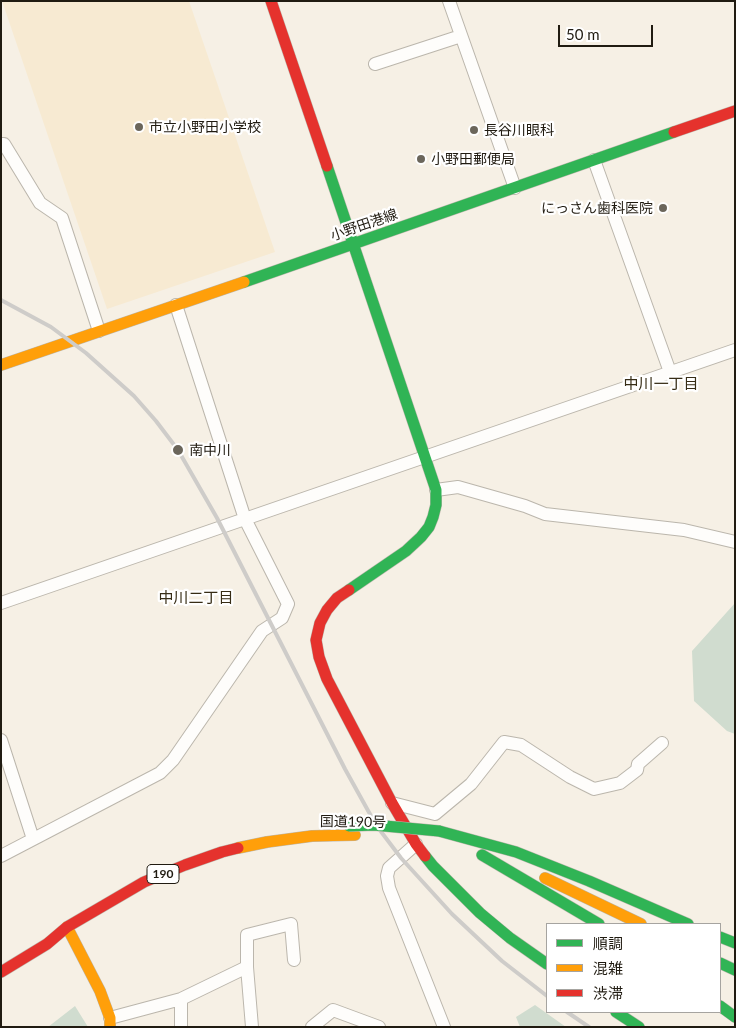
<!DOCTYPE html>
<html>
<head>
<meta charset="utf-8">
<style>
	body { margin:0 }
	#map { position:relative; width:736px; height:1028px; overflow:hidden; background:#f6f0e5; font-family:Lato,"Noto Sans JP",sans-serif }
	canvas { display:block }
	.frame { position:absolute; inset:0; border:2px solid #201b11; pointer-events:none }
	.legend { position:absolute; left:546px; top:923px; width:175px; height:90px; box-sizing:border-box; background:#fff; border:1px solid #a6a4a0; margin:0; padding:6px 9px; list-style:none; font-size:15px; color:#201b11 }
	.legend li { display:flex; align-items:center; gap:10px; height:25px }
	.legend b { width:25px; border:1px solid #a6a4a0 }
	.scale { position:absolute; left:558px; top:25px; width:95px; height:22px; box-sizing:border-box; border:2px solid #201b11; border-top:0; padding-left:6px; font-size:15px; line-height:18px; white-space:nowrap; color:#201b11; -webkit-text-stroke:4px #fff; paint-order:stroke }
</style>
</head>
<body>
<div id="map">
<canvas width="736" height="1028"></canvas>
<div class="frame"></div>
<ul class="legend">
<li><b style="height:6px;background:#30b455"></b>順調</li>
<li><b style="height:6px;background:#ff9f0a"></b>混雑</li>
<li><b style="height:6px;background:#e5322d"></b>渋滞</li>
</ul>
<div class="scale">50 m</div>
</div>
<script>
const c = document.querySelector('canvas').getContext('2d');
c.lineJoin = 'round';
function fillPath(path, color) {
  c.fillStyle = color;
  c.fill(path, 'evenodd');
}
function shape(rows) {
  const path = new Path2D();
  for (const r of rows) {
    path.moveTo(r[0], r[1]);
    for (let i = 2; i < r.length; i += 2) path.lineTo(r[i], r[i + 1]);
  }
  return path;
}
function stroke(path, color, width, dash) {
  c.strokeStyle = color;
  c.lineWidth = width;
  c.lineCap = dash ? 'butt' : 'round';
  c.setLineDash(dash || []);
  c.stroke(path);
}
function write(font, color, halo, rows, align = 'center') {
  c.font = font + ' Lato,"Noto Sans JP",sans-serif';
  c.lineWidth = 4.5;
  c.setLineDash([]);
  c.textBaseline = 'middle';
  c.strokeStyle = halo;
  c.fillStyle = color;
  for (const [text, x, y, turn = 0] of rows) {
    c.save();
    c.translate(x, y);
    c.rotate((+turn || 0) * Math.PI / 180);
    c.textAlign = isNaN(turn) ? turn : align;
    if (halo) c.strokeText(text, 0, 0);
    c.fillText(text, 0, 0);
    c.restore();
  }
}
const built = shape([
	[2,1,189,1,275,252,107,309]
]);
const green = shape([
	[735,603,735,734,727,731,694,701,692,651],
	[535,1005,566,1027,520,1027,516,1017],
	[75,1006,88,1027,48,1027]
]);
const street = shape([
	[449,1,515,188],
	[375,64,461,36],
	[1,144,4,144,40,203,62,218,99,331],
	[594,160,670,372],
	[436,490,458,487,525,506,545,514,684,530,735,542],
	[1,603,735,350],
	[1,740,33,839],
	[392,803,435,814,471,784,504,742,521,745,570,777,594,789,620,783,637,770,638,764,662,743],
	[416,844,389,868,387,876,389,888,444,1027],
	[1,856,160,773,173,760,262,631,282,618,288,604,245,519,176,305],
	[110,1018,181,999,247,967],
	[181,1027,181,999],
	[252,1027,247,967,247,935,291,924,294,960],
	[312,1027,333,1010,379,1027]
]);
const fast = shape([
	[327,166,436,490,436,505,433,517,429,527,421,537,406,551,349,590],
	[244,282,674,132],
	[439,831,516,852,589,881,688,924],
	[482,855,599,924],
	[425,856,433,866,480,913,510,938,547,964],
	[720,937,735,943],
	[720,963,735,970],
	[720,1006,735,1017],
	[616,1012,639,1027]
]);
const slow = shape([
	[1,365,244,282],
	[238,848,267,842,312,836,355,835],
	[545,878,641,924],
	[67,927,100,991,110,1018,110,1027]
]);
const jam = shape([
	[271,1,327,166],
	[674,132,735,111],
	[349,590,337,598,327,610,320,623,316,640,319,657,327,679,392,803,416,844,425,856],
	[1,972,47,944,67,927,144,882,185,865,222,852,238,848]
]);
const rail = shape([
	[1,300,51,327,86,353,134,396,156,421,178,450,217,518,345,769,376,825,401,858,452,914,502,961,547,996],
	[567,1012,589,1027]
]);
const fastBridge = shape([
	[349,826,374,825,439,831]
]);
const markers = [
	[139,127,5,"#6b665b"],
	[474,130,5,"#6b665b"],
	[421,159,5,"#6b665b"],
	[663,208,5,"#6b665b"],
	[178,450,6,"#6b665b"]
];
const shields = [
	[163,874,32]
];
const shieldNames = [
	["190",163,874]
];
const poiNames = [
	["市立小野田小学校",149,127],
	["長谷川眼科",484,130],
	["小野田郵便局",431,159],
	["にっさん歯科医院",653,208,"right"],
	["南中川",189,450]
];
const streetNames = [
	["小野田港線",364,225,-19],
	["国道190号",353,822,1]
];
const neighbourhoodNames = [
	["中川一丁目",661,384],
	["中川二丁目",196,598]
];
fillPath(built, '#f7ead2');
fillPath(green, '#d0dccf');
stroke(street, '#bbb6ac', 14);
stroke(fast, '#bbb6ac', 12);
stroke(slow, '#bbb6ac', 12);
stroke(jam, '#bbb6ac', 12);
stroke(street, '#fefdfb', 12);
stroke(fast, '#30b455', 11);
stroke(slow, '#ff9f0a', 11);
stroke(jam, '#e5322d', 11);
stroke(rail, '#ceccc9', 4);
stroke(fastBridge, '#c4b8b2', 12, []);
stroke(fastBridge, '#30b455', 11);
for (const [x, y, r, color] of markers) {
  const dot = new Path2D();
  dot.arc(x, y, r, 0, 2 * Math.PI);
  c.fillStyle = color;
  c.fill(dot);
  stroke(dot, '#fff', 2);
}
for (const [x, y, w] of shields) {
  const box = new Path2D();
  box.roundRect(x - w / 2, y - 9.5, w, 19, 4);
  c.fillStyle = '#fff';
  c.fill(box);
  stroke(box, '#201b11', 1);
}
write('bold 12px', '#201b11', null, shieldNames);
write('14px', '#201b11', '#fff', poiNames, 'left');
write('14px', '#201b11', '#fff', streetNames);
write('15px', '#372d16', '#fff', neighbourhoodNames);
</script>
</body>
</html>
